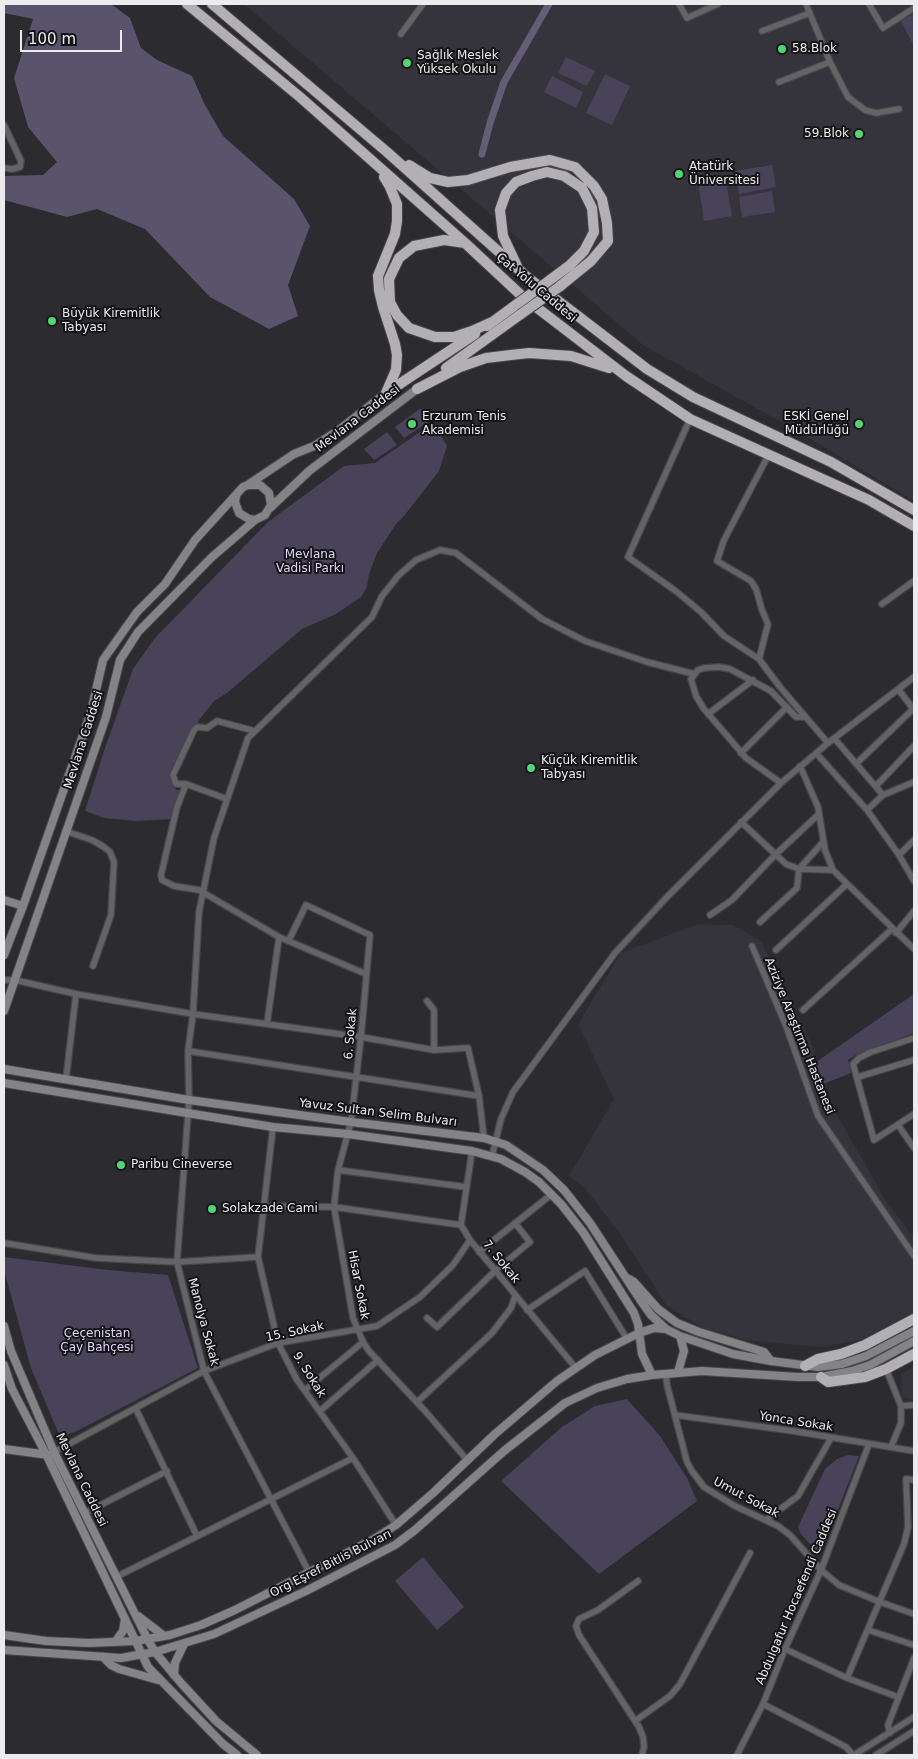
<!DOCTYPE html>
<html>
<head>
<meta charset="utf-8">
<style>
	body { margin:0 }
	#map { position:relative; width:918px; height:1759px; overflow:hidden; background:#2c2b2f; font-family:"DejaVu Sans",sans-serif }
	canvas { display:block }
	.frame { position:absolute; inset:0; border:5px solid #ecebee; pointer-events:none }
	.scale { position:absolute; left:20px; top:30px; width:102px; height:22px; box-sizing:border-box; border:2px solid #ecebee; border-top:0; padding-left:6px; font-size:15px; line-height:18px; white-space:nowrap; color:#ecebee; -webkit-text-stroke:4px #141416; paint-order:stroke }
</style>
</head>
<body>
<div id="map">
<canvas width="918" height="1759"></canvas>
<div class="frame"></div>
<div class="scale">100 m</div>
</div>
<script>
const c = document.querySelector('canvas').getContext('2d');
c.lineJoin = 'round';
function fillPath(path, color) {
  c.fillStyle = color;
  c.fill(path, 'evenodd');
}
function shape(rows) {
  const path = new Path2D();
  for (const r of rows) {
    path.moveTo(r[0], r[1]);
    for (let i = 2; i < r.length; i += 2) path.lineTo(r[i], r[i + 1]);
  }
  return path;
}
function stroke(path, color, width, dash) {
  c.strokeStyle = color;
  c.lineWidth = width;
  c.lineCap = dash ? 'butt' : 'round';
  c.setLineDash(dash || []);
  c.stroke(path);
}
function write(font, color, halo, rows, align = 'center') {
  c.font = font + ' "DejaVu Sans",sans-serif';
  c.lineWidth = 4;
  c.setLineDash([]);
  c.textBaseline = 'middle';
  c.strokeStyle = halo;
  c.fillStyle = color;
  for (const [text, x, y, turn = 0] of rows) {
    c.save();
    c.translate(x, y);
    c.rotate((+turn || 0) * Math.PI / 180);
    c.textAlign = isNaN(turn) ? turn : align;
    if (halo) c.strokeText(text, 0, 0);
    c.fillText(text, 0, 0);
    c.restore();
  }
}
const built = shape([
	[244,4,914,4,914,501,799,432,643,345],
	[698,924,733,925,761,941,811,1043,831,1104,885,1199,914,1238,914,1313,865,1339,821,1347,746,1340,703,1328,666,1305,621,1235,584,1187,569,1176,614,1099,578,1024,621,953],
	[914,1367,914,1400,902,1397,901,1374]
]);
const green = shape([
	[914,14,914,44,913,44,901,21],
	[566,57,595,71,587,86,558,73],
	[605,74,630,86,612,125,586,113],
	[552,76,583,92,576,108,544,92],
	[772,165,776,187,739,194,735,171],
	[725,176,732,216,704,221,698,181],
	[772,191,775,212,742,217,739,197],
	[421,408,430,421,404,438,395,427],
	[433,423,447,446,439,471,404,516,396,524,377,553,369,574,367,587,361,597,336,614,302,629,227,693,214,701,199,720,172,779,176,790,183,791,174,819,135,821,104,818,85,811,104,751,133,669,155,638,268,522,344,466,375,463],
	[387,432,397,445,374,460,364,449],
	[914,994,914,1033,854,1056,848,1060,851,1073,813,1088,809,1067],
	[4,1257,108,1270,168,1275,198,1368,75,1432,63,1436,58,1432,31,1368,4,1270],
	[627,1399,660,1436,687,1478,697,1501,599,1574,501,1481,562,1427,595,1406],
	[848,1455,859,1456,820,1555,801,1534,798,1527,825,1469,837,1459],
	[423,1557,464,1607,437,1630,395,1581]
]);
const forest = shape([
	[4,4,111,4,130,18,141,48,157,60,192,76,205,105,223,136,294,199,310,226,288,285,298,316,269,329,210,297,145,229,97,209,67,217,4,200,4,176,43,175,57,162,28,127,14,78,33,19,4,13]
]);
const canal = shape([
	[482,154,490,123,504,82,549,4]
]);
const street = shape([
	[679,4,687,18,718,4],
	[806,4,830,62,848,97,865,110,876,113,899,109],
	[869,4,883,28,914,8],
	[762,31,810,13],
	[401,34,423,4],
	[779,82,830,62],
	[4,125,21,161,20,167,12,169,4,168],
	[690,419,628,557,677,592,701,612,724,636,759,659],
	[769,454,724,540,717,561,751,581,756,589,762,610,768,624,759,659,780,687,828,743],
	[882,604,914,581],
	[898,689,914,710],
	[708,714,753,680],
	[834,738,883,795],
	[741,753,787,707],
	[816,753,867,810,899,855,914,881],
	[856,764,913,709],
	[800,766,818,807,825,850,833,870,914,949],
	[781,783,746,758,729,738,704,709,696,696,691,679,698,670,704,668,719,667,730,669,771,691,796,717,805,717],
	[186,784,177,807,161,875,162,880,174,886,199,890,279,937,366,974],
	[876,786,914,746],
	[227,799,186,784,176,784,173,775,194,730,197,727,207,728,217,721,255,731],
	[867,810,883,795,914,782],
	[741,822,786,864,799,869,833,870],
	[65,831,92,840,104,847,110,852,114,862,111,915,93,966],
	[899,855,914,840],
	[710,915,732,900,775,855,819,814],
	[760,922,797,888,799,869,823,842],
	[896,933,914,911],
	[289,940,306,905,370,935,361,1037,351,1122,338,1170,334,1207,353,1318,363,1342,369,1351,426,1412,468,1461],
	[752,946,786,1026,818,1116,914,1256],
	[776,950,847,884],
	[4,980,15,980,76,994,193,1014,361,1037,434,1050,468,1048,479,1096,484,1138],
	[427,1001,434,1010,434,1050],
	[803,1010,892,929],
	[267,1024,279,937],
	[914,1038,871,1052,859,1058,853,1064,874,1140,914,1114],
	[188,1051,479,1096],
	[858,1077,914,1060],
	[66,1079,76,994],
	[898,1125,914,1148],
	[273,1127,258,1257,278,1343,297,1380,353,1458,396,1525],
	[472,1151,461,1225,470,1240,575,1367],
	[492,1156,501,1119,513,1092,615,953,667,897,781,783,828,743,914,677],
	[338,1170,466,1187],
	[264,1206,334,1207,461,1225],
	[4,1243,96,1258,177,1262,258,1257],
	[479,1252,552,1194],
	[527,1310,585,1271,627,1339],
	[427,1318,437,1327,495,1271,530,1242,515,1223],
	[886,1369,901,1406,914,1405],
	[666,1374,667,1385,687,1462,692,1471,704,1487,735,1506,778,1526,790,1535,821,1570,839,1585,880,1602,914,1614],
	[305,1390,363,1342],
	[417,1402,492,1333,511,1308,515,1296],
	[136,1409,197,1536],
	[320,1411,378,1360],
	[675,1415,793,1431,914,1451],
	[891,1447,901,1423,901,1406],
	[54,1452,204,1371,278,1343,377,1326,420,1297,453,1265,470,1240],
	[85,1513,167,1471],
	[767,1519,798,1496,831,1438],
	[309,1572,204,1371,177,1262,189,1100,188,1051,193,1014,199,912,214,838,248,738,372,617,382,596,398,576,416,560,440,550,456,553,542,619,585,641,647,662,694,674],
	[118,1576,353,1458],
	[638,1581,598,1610,579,1619,576,1626,579,1635,639,1727,643,1737,644,1747,642,1755],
	[868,1630,914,1645],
	[785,1649,847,1678,904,1544,908,1527,906,1479,914,1480],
	[847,1678,898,1697],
	[763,1704,846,1747,853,1755],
	[635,1721,670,1696,680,1684,750,1553],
	[890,1733,888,1725,914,1658],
	[737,1755,763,1704,785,1649,821,1570,869,1444],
	[854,1755,914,1717],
	[876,1755,914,1731]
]);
const secondary = shape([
	[249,484,294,454,314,446,339,430,386,393],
	[270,508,309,471,417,389],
	[4,900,23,906],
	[4,955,23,906,91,712,103,660,137,612,165,584,195,540,243,487,248,485,260,485,269,493,271,505,265,515,255,520,249,519,239,513,235,502,236,496],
	[4,1011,106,717,120,660,138,632,212,557,255,520],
	[4,1069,189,1100,351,1122,484,1138,506,1145,543,1170,564,1190,590,1223,641,1301,651,1315,666,1329],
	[4,1083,273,1127,348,1134,472,1151,501,1159,525,1172,539,1182,561,1204,583,1232,634,1313,638,1324,642,1354,652,1375,702,1371,798,1377,821,1377,852,1371,870,1365,914,1341],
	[629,1279,634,1282,658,1309,677,1323,699,1332,764,1352,771,1361],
	[4,1326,11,1351,54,1452,148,1640,155,1652,181,1683,216,1721,257,1755],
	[4,1365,12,1389,47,1456,148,1667,223,1744,237,1755],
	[678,1372,684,1351,680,1336],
	[4,1449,49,1455],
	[138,1616,164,1636],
	[4,1635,46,1641,89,1643,136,1641,170,1635,201,1625,235,1610,374,1539,396,1525,433,1493,495,1434,557,1381,595,1355,639,1333,654,1328,666,1329,680,1336,733,1354,771,1361,818,1367,842,1364,866,1356,914,1331],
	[115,1642,123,1631,125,1619],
	[4,1650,121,1658,155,1652,214,1634,306,1591,395,1545,415,1530,504,1451,565,1403,597,1388,627,1379,652,1375],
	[103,1657,111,1665,119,1669,158,1680],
	[174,1675,175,1663,184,1644]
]);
const highway = shape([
	[187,4,300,97,465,243,523,297,626,376,690,419,869,500,914,526],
	[212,4,387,152,527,277,647,369,693,397,831,462,914,510],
	[409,165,430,178,448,182,468,180,510,167,550,160,575,167,594,186,602,199,607,223,608,241,591,261,559,287],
	[384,177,390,187,397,204,397,221,395,234,378,276,379,290,383,307,395,344,397,355,396,370,386,393],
	[465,243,444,240,414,246,399,258,389,279,390,302,397,315,409,328,435,337,454,337,472,331,492,322],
	[517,266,503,236,500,210,506,193,516,182,532,176,547,172,564,176,582,188,592,208,594,232,584,251,570,265,550,280],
	[487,326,517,304],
	[446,368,521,314],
	[417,389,460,367,486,358,511,355,529,353,571,356,609,368],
	[386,393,475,334],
	[805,1366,818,1359,841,1354,865,1345,914,1319],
	[821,1377,828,1382,865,1377,886,1369,914,1354]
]);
const highwayBridge = shape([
	[517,304,550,280],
	[521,314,559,287]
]);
const markers = [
	[782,49,5,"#4fd675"],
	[407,63,5,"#4fd675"],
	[859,134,5,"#4fd675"],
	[679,174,5,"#4fd675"],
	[52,321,5,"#4fd675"],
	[412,424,5,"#4fd675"],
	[859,424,5,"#4fd675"],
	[531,768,5,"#4fd675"],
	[121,1165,5,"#4fd675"],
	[212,1209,5,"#4fd675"]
];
const poiNames = [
	["58.Blok",792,49],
	["Sağlık Meslek",417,56],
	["Yüksek Okulu",417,70],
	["59.Blok",849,134,"right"],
	["Atatürk",689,167],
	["Üniversitesi",689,181],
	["Büyük Kiremitlik",62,314],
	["Tabyası",62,328],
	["Erzurum Tenis",422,417],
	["Akademisi",422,431],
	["ESKİ Genel",849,417,"right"],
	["Müdürlüğü",849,431,"right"],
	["Küçük Kiremitlik",541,761],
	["Tabyası",541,775],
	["Paribu Cineverse",131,1165],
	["Solakzade Cami",222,1209]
];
const streetNames = [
	["Çat Yolu Caddesi",536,288,40],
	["Mevlana Caddesi",358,419,-37],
	["Mevlana Caddesi",84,740,-72],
	["6. Sokak",351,1034,-85],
	["Aziziye Araştırma Hastanesi",799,1036,68],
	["Yavuz Sultan Selim Bulvarı",378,1113,7],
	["7. Sokak",501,1262,51],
	["Hisar Sokak",358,1285,79],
	["Manolya Sokak",203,1322,75],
	["15. Sokak",295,1332,-12],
	["9. Sokak",309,1375,58],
	["Yonca Sokak",796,1422,9],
	["Mevlana Caddesi",81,1480,64],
	["Umut Sokak",746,1498,28],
	["Org Eşref Bitlis Bulvarı",331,1564,-27],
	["Abdulgafur Hocaefendi Caddesi",797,1597,-67]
];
const parkNames = [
	["Mevlana",310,555],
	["Vadisi Parkı",310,569],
	["Çeçenistan",97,1334],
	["Çay Bahçesi",97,1348]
];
fillPath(built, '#35333c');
fillPath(green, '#49435a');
fillPath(forest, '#5a536c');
stroke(canal, '#635d76', 7);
stroke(street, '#47464a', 8);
stroke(secondary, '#47464a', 10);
stroke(highway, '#47464a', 12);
stroke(street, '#646466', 5.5);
stroke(secondary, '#848386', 8);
stroke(highway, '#b2b0b5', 10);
stroke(highwayBridge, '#47464a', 12, []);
stroke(highwayBridge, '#b2b0b5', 10);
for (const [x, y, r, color] of markers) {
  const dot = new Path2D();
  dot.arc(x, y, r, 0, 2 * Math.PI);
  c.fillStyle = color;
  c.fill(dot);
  stroke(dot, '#141416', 2);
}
write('12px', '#ecebee', '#141416', poiNames, 'left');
write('12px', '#ecebee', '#141416', streetNames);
write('12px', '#dfd5fe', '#141416', parkNames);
</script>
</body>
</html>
